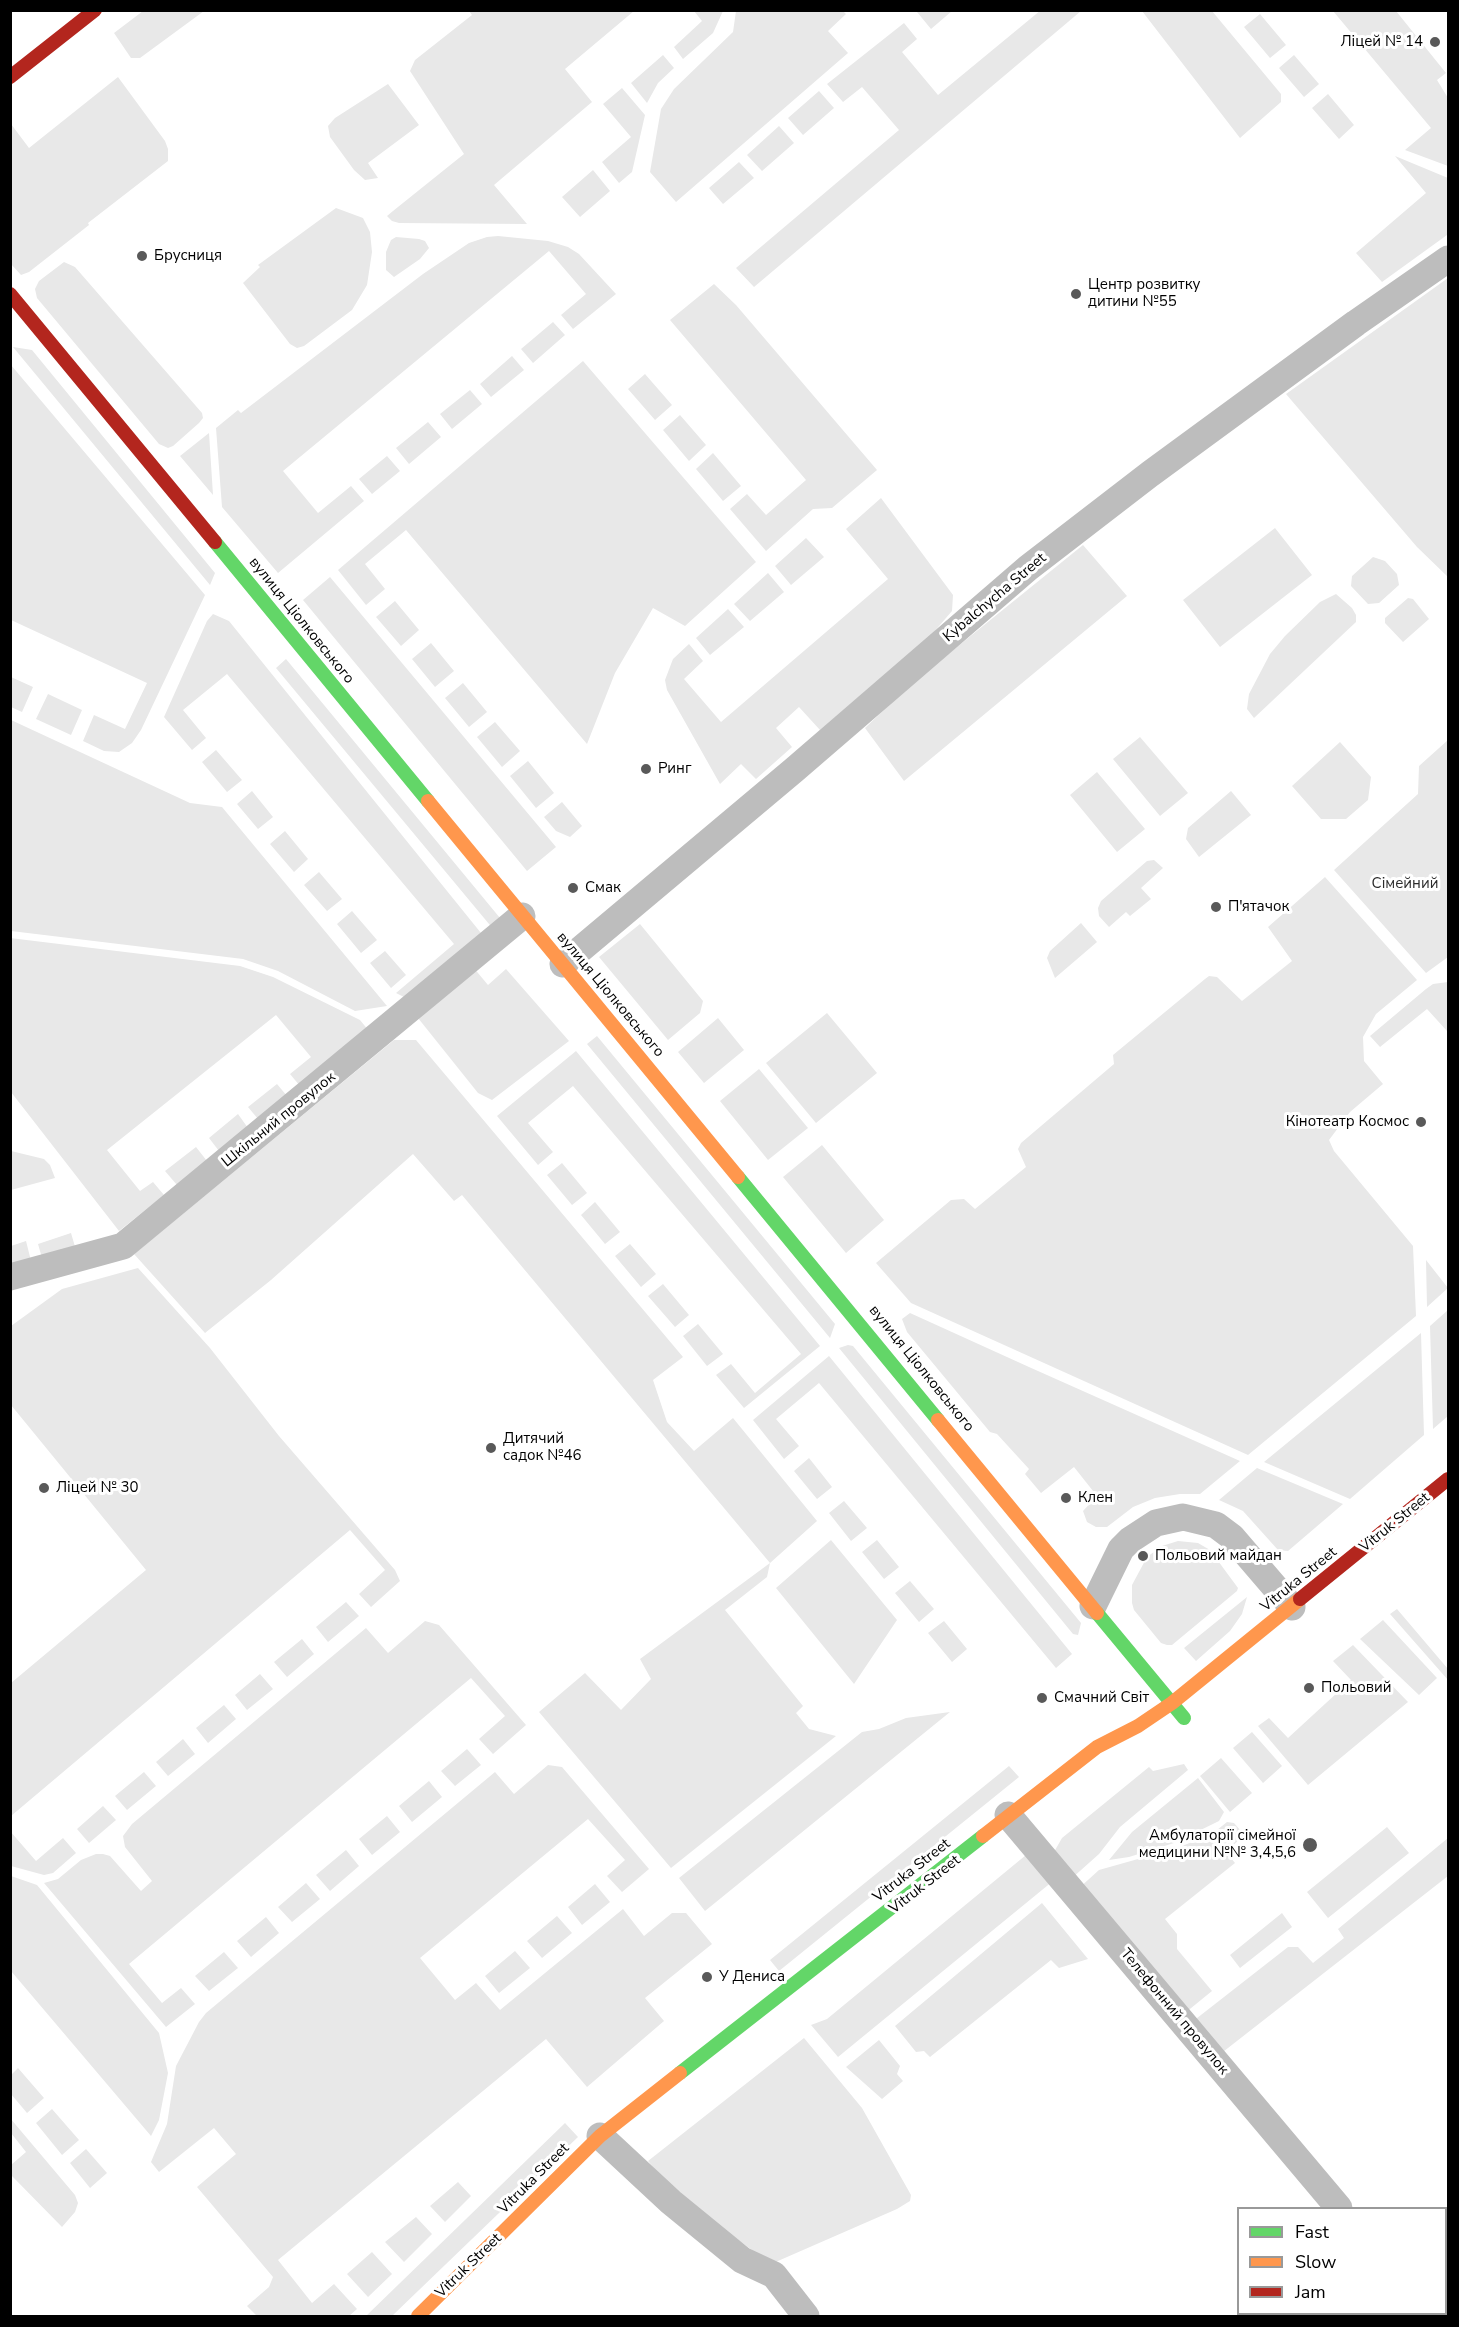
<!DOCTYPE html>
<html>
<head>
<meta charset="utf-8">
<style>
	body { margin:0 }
	#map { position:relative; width:1459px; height:2327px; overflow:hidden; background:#fff; font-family:"Nunito Sans",sans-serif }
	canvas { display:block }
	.frame { position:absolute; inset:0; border:12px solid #000; pointer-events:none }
	.legend { position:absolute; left:1237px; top:2207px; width:210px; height:108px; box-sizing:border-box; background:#fff; border:2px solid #999; margin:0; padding:8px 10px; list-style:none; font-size:18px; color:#000 }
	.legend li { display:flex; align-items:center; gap:12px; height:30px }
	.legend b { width:30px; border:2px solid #999 }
</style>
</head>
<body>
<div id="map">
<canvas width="1459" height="2327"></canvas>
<div class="frame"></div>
<ul class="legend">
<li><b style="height:8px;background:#63d668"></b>Fast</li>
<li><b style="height:8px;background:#ff974d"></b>Slow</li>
<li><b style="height:8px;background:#b3261e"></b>Jam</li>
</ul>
</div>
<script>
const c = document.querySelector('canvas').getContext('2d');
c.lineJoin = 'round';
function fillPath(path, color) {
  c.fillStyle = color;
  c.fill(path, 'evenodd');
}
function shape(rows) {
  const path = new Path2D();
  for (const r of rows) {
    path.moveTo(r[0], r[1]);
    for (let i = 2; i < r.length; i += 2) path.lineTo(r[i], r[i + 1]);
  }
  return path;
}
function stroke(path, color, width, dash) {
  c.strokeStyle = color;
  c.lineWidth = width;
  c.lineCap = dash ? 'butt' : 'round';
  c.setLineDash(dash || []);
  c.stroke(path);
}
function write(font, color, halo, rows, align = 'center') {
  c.font = font + ' "Nunito Sans",sans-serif';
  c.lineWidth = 6;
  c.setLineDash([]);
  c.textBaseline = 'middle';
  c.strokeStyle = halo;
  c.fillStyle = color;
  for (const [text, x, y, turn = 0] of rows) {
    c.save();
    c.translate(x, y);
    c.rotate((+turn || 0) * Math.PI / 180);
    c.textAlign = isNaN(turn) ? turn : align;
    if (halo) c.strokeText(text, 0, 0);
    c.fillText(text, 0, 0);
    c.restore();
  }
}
const green = shape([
	[919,10,952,10,952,11,931,29,917,12],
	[1041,10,1081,11,754,287,736,268,899,130,862,87,843,102,827,84,904,23,917,39,902,52,938,95],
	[143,11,143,10,204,11,140,58,131,58,114,33],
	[469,11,634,11,565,69,592,102,494,185,527,224,399,223,392,221,387,216,393,211,464,154,410,71,415,60,472,15],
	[694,11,723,11,713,33,683,59,674,47,702,21],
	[843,11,846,14,828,31,848,53,676,202,650,172,661,109,674,89,733,32,736,11],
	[1142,11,1212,11,1281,94,1281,102,1240,138],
	[1333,11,1396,11,1446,73,1437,80,1448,98,1448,166,1405,150,1431,128],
	[1260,14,1286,45,1270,58,1244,27],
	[663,55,674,68,658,83,647,103,631,83],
	[1294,55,1319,84,1304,97,1279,68],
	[118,77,165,141,168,149,168,161,88,223,89,225,29,272,21,275,11,264,11,124,29,148],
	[388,84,419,125,368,163,378,178,365,180,354,170,330,137,328,126,335,118],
	[622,88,645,115,632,172,619,183,602,162,631,137,603,104],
	[819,91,834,108,803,135,788,118],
	[1328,94,1354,125,1339,139,1312,108],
	[779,126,794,143,762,171,747,155],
	[1395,156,1448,178,1448,220,1447,235,1382,282,1356,253,1426,193],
	[739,162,754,178,723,204,709,188],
	[593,170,610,191,580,217,562,197],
	[336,208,363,218,370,232,372,252,367,285,352,310,304,346,297,348,290,344,243,283,260,267,258,265],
	[498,236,548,241,568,247,579,254,616,294,573,329,561,315,586,294,549,251,283,471,318,513,351,486,364,501,278,573,222,507,216,428,238,410,241,413,423,274,469,243,487,237],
	[396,237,419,239,425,241,429,248,420,259,394,277,386,270,386,252,391,240],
	[64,262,75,267,202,413,203,418,199,423,173,446,168,448,159,444,37,298,35,289,39,281],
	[1448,278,1448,577,1417,547,1286,394],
	[714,284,736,305,877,470,832,508,813,509,766,551,730,509,747,494,766,515,806,480,670,320],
	[553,322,565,335,533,363,521,349],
	[13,347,32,350,215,573,210,585],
	[512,356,524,370,491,397,480,384],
	[583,361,756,562,685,626,653,608,615,673,587,744,406,530,365,564,385,589,366,605,338,570],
	[11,365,205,595,141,730,132,743,119,752,104,751,83,741,94,715,125,729,147,683,11,620],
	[645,374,672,405,655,420,628,389],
	[470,390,482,404,452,429,440,414],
	[680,415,706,445,689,461,663,430],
	[428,422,441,437,409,464,396,448],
	[209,433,213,495,180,456],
	[713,453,741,486,723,501,696,469],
	[387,456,400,471,372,494,359,479],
	[881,498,953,595,952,611,933,633,820,730,799,707,776,728,792,747,756,779,741,764,720,784,667,690,665,680,673,659,689,644,703,661,684,679,721,722,888,579,846,529],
	[1275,528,1312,575,1220,647,1183,600],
	[806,538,824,557,791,585,775,566],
	[1083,545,1127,596,904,781,865,728,910,685],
	[1373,557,1385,561,1397,574,1399,585,1379,603,1368,604,1351,586,1352,576],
	[768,573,784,592,750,621,734,604],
	[330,577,556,847,527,871,303,600],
	[1336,594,1352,608,1356,615,1356,622,1254,718,1247,709,1249,694,1270,654,1285,636,1320,602],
	[1408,598,1413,599,1429,619,1403,642,1385,623,1385,618],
	[395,601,419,630,401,646,376,617],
	[728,609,744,627,710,655,696,638],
	[213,614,229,621,485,938,406,998,396,993,454,944,227,674,183,710,206,738,192,750,164,717,207,621],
	[431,643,454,671,435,687,412,659],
	[286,659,500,918,494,930,276,668],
	[11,677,33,687,22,712,11,707],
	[463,683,487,712,469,727,445,698],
	[48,694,82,710,71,735,36,719],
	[11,720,190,803,222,807,387,1006,355,1011,278,971,243,959,11,931],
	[495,722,520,751,502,767,477,737],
	[1140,737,1188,793,1160,816,1113,759],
	[1448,740,1448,957,1426,973,1334,870,1418,794,1419,766],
	[1340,742,1371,777,1368,800,1346,819,1321,819,1292,786],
	[216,750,242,780,227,792,202,762],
	[528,761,554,793,536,808,510,776],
	[1097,772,1145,829,1117,852,1070,795],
	[252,791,273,817,258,829,237,804],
	[1231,791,1251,815,1199,857,1186,839,1188,828],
	[562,802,582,826,570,837,556,831,544,817],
	[285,831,308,859,294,872,270,844],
	[1154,860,1163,868,1141,888,1151,899,1130,916,1126,912,1109,927,1099,916,1098,908,1101,901,1147,861],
	[319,872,342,899,327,911,304,885],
	[1325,877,1417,980,1376,1014,1363,1037,1364,1061,1383,1084,1350,1112,1329,1140,1334,1151,1413,1246,1416,1316,1248,1455,911,1303,876,1263,951,1200,964,1199,975,1209,1026,1167,1018,1149,1021,1143,1114,1064,1113,1055,1205,979,1209,976,1217,977,1242,1001,1292,961,1268,927],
	[352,911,377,940,361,953,337,924],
	[1081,923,1097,942,1055,978,1047,958,1050,951],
	[640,924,703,1001,700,1013,668,1040,599,957],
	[10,938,240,966,273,977,360,1020,369,1031,300,1086,290,1074,311,1057,276,1015,107,1150,140,1191,153,1182,164,1195,119,1231,11,1092],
	[385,951,406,975,391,988,370,963],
	[473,967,488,985,506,969,569,1041,492,1100,478,1093,418,1018],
	[1448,982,1447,1031,1427,1009,1380,1047,1370,1036,1426,989,1433,984],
	[827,1013,877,1073,816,1123,766,1063],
	[718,1018,744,1050,704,1083,678,1052],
	[597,1036,835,1324,830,1338,587,1044],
	[394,1040,416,1040,683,1357,653,1380,667,1422,694,1451,733,1418,817,1521,770,1563,767,1577,725,1610,803,1706,796,1713,809,1729,836,1736,671,1868,539,1712,585,1673,621,1710,651,1679,640,1659,770,1563,462,1195,454,1201,413,1154,271,1280,205,1333,134,1254],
	[576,1051,820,1346,744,1408,716,1375,731,1364,755,1393,801,1354,573,1086,528,1123,553,1152,538,1165,497,1116],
	[759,1069,808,1128,768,1160,720,1101],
	[277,1084,287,1096,258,1119,248,1107],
	[238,1114,248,1128,219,1151,209,1138],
	[822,1145,884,1220,846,1253,783,1177],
	[196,1147,207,1161,177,1185,165,1171],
	[11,1151,44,1159,50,1165,55,1178,11,1190],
	[562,1163,587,1193,572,1205,547,1175],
	[595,1202,620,1232,605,1244,581,1215],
	[71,1233,76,1250,42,1258,38,1244],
	[26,1241,31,1261,11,1267,11,1246],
	[630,1244,656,1274,641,1287,615,1256],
	[1426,1260,1448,1288,1427,1307],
	[138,1268,210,1348,279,1436,395,1570,400,1581,371,1607,359,1594,385,1570,350,1530,11,1816,11,1683,146,1570,11,1405,11,1326,62,1289],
	[663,1284,689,1315,675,1327,648,1296],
	[1448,1310,1448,1416,1433,1429,1430,1326],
	[910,1313,1029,1367,1240,1461,1200,1494,1180,1494,1155,1498,1133,1507,1107,1527,1096,1527,1087,1522,1083,1511,1097,1496,1074,1467,1041,1493,1025,1474,1029,1469,997,1434,990,1432,907,1332,902,1319],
	[698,1324,723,1354,707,1366,683,1336],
	[1421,1333,1424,1435,1350,1499,1264,1462],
	[848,1345,853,1346,1081,1623,1078,1635,1073,1634,839,1348],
	[829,1356,1072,1654,1056,1668,819,1383,776,1419,799,1446,784,1459,753,1420],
	[809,1458,832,1487,817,1499,794,1471],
	[1257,1468,1343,1504,1288,1551,1278,1550,1243,1511,1219,1500],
	[844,1501,867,1528,851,1541,829,1513],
	[831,1540,897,1620,854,1684,776,1588],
	[877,1540,899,1567,884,1579,862,1552],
	[1178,1541,1198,1543,1210,1550,1238,1588,1237,1591,1172,1645,1167,1645,1161,1643,1134,1610,1132,1603,1132,1585,1147,1557,1162,1546],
	[910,1581,934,1609,919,1622,895,1593],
	[1247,1597,1242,1614,1230,1631,1196,1661,1184,1648],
	[346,1602,359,1616,328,1642,316,1627],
	[1397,1609,1448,1669,1448,1680,1390,1614],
	[1383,1620,1437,1678,1419,1695,1360,1639],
	[425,1621,439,1625,526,1725,493,1754,479,1739,505,1716,471,1678,129,1964,162,2003,181,1988,195,2004,166,2027,44,1883,58,1879,81,1860,96,1854,103,1854,110,1856,141,1891,152,1881,125,1847,123,1836,132,1824,366,1628,388,1653],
	[944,1621,967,1649,952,1662,928,1633],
	[302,1639,314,1654,287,1677,274,1662],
	[1353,1645,1408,1702,1308,1785,1258,1726,1269,1718,1288,1738,1351,1680,1333,1661],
	[260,1674,273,1689,247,1710,235,1695],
	[224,1705,236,1719,208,1743,196,1728],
	[950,1712,705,1911,679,1878,862,1732,879,1729,906,1718],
	[1252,1732,1282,1766,1263,1783,1233,1748],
	[183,1739,195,1754,168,1776,156,1762],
	[467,1749,481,1765,455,1786,441,1771],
	[1221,1758,1252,1793,1230,1812,1200,1776],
	[1184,1764,1188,1770,1120,1827,1099,1854,1071,1879,1054,1852,1062,1838,1149,1767,1153,1771],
	[548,1765,562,1767,649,1869,622,1892,607,1876,625,1860,588,1819,420,1958,455,2000,476,1983,500,2010,623,1909,644,1936,672,1913,686,1913,712,1944,645,1998,664,2021,587,2087,546,2039,278,2260,312,2303,334,2284,357,2309,349,2316,257,2316,247,2306,269,2287,273,2277,197,2187,236,2154,214,2128,159,2172,151,2162,167,2124,176,2066,199,2022,206,2013,495,1772,514,1794],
	[1009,1766,1019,1777,779,1971,770,1960],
	[144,1772,156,1786,127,1810,115,1796],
	[1198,1778,1224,1812,1219,1821,1174,1843,1129,1857,1109,1860,1132,1832],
	[429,1781,442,1797,412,1822,399,1806],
	[103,1806,116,1820,89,1843,77,1829],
	[387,1816,400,1832,372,1855,359,1839],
	[1227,1822,1234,1823,1241,1831,1241,1838,1226,1852,1235,1863,1165,1919,1177,1934,1177,1949,1212,1991,1185,2013,1078,1889,1099,1870,1177,1848,1212,1834],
	[1387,1827,1409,1853,1328,1918,1307,1892],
	[10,1831,36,1861,63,1838,76,1853,53,1873,44,1875,11,1866],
	[1448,1838,1448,1876,1228,2048,1219,2055,1192,2022,1288,1947,1298,1947,1313,1963,1344,1938,1338,1929],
	[346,1850,359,1866,330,1891,316,1875],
	[1026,1855,1053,1881,838,2057,811,2025,827,2019],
	[11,1876,37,1885,159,2033,168,2073,159,2120,151,2136,11,1971],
	[306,1883,320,1899,292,1922,278,1907],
	[595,1884,610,1902,582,1925,568,1907],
	[1042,1903,1088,1959,1059,1968,1051,1960,930,2057,924,2051,916,2052,895,2026],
	[1282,1913,1292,1927,1240,1968,1230,1955],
	[557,1916,572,1933,542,1958,527,1941],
	[266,1917,279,1933,251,1957,237,1941],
	[515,1951,530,1968,499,1993,485,1976],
	[224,1952,238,1968,209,1991,195,1976],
	[804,2038,862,2108,911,2195,910,2201,897,2209,771,2264,677,2195,648,2161],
	[879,2040,900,2066,897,2074,903,2081,882,2099,846,2067],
	[18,2068,44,2098,27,2113,11,2094,11,2075],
	[52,2109,79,2140,62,2155,36,2123],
	[10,2118,75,2195,78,2203,75,2212,62,2227,11,2175,11,2165,26,2152,11,2133],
	[565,2123,578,2137,392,2316,366,2316],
	[86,2149,107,2173,90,2188,70,2163],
	[458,2182,471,2196,445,2222,430,2206],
	[416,2217,432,2234,404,2262,385,2242],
	[372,2252,392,2274,368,2297,347,2274]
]);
const street = shape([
	[563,964,794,770,1028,568,1150,474,1356,323,1448,259],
	[10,1277,123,1246,522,916],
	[1093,1606,1121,1549,1130,1540,1156,1523,1183,1517,1216,1525,1232,1537,1292,1607],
	[1008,1815,1339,2208],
	[600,2136,671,2202,742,2260,774,2275,806,2316],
	[1446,2309,1448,2309]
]);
const fast = shape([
	[215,542,428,801],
	[738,1177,938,1420],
	[1097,1613,1184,1718],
	[680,2073,983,1836]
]);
const slow = shape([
	[428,801,738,1177],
	[938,1420,1097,1613],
	[983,1836,1097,1747,1138,1726,1172,1703,1300,1599],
	[418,2316,600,2136,680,2073]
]);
const jam = shape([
	[10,77,95,10],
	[10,294,215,542],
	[1300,1599,1448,1479]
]);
const markers = [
	[1435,42,6,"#595959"],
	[142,256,6,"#595959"],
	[1076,294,6,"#595959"],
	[646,769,6,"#595959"],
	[573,888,6,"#595959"],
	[1216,907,6,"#595959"],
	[1421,1122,6,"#595959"],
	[491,1448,6,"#595959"],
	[44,1488,6,"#595959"],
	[1066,1498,6,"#595959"],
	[1143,1556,6,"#595959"],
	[1309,1688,6,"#595959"],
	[1042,1698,6,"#595959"],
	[1310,1845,8,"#595959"],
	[707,1977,6,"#595959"]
];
const poiNames = [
	["Ліцей № 14",1423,42,"right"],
	["Брусниця",154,256],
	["Центр розвитку",1088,285],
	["дитини №55",1088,302],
	["Ринг",658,769],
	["Смак",585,888],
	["П'ятачок",1228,907],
	["Кінотеатр Космос",1409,1122,"right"],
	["Дитячий",503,1439],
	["садок №46",503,1456],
	["Ліцей № 30",56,1488],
	["Клен",1078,1498],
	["Польовий майдан",1155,1556],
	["Польовий",1321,1688],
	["Смачний Світ",1054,1698],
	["Амбулаторії сімейної",1296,1836,"right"],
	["медицини №№ 3,4,5,6",1296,1853,"right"],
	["У Дениса",719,1977]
];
const streetNames = [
	["Kybalchycha Street",995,598,-40],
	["вулиця Ціолковського",301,621,51],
	["вулиця Ціолковського",610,995,50],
	["Шкільний провулок",279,1120,-39],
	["вулиця Ціолковського",921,1369,51],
	["Vitruk Street",1395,1523,-39],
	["Vitruka Street",1299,1580,-39],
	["Vitruka Street",912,1871,-38],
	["Vitruk Street",925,1885,-38],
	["Телефонний провулок",1174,2012,50],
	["Vitruka Street",534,2179,-45],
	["Vitruk Street",469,2266,-44]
];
const parkNames = [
	["Сімейний",1405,884]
];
fillPath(green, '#e8e8e8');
stroke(street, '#bdbdbd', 27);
stroke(fast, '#63d668', 14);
stroke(slow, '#ff974d', 14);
stroke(jam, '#b3261e', 14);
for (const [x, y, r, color] of markers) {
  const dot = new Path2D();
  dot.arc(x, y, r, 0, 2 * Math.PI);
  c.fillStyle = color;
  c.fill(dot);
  stroke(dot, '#fff', 2);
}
write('15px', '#000', '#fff', poiNames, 'left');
write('15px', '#000', '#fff', streetNames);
write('15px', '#2c2c2c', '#fff', parkNames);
</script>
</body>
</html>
